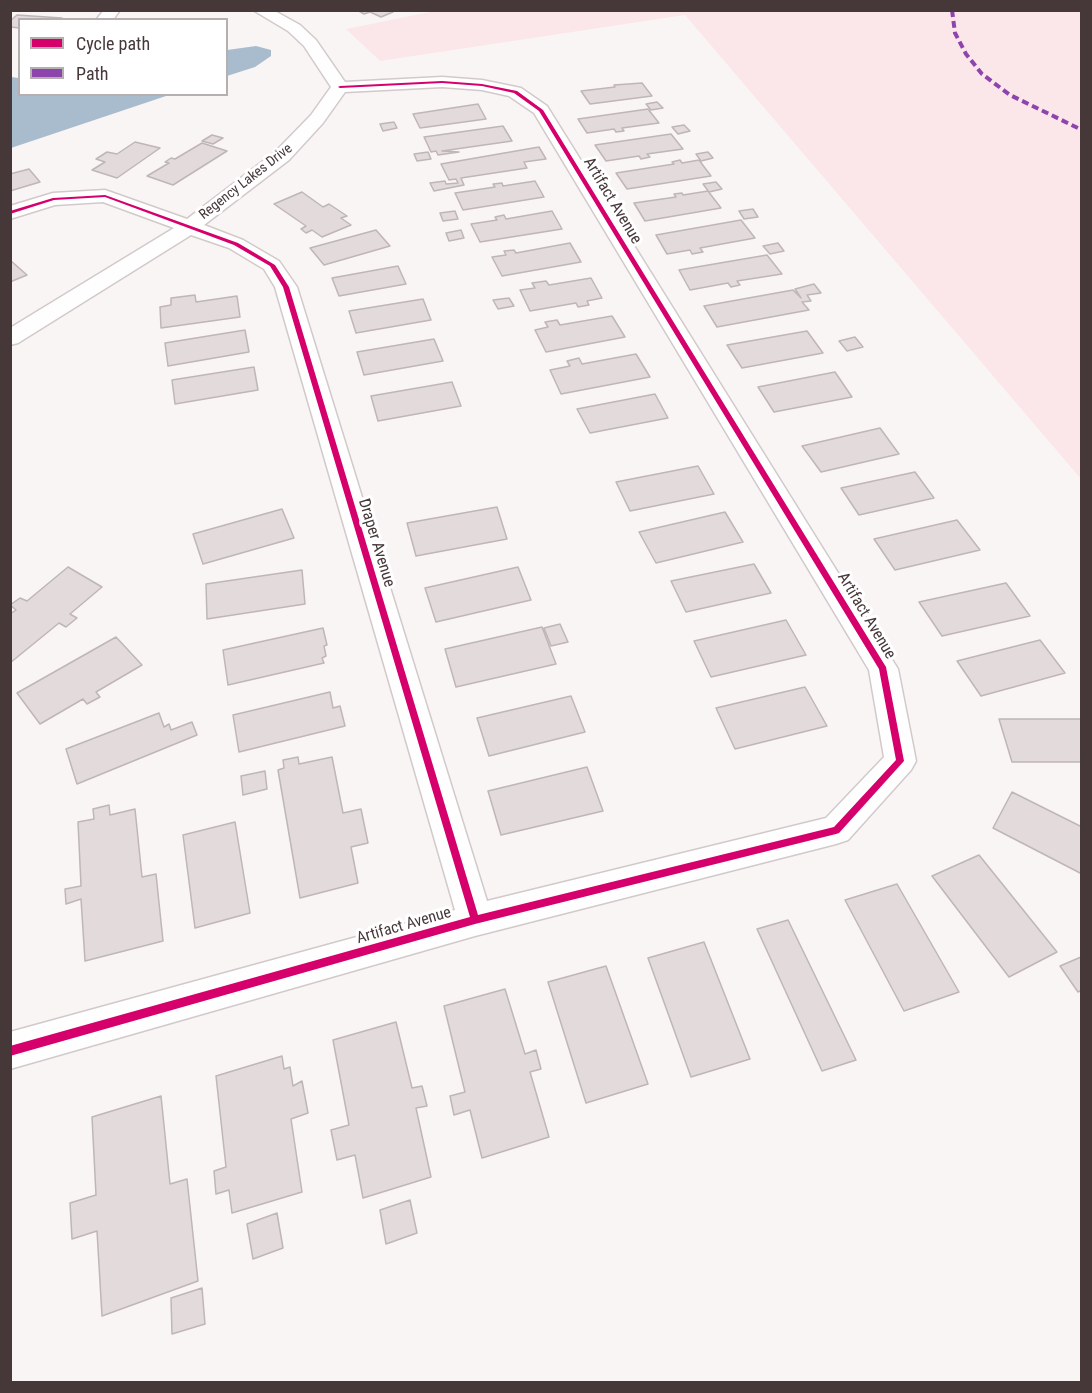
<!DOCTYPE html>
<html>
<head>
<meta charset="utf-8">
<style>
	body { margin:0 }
	#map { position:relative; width:1092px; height:1393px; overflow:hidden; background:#faf5f5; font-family:"Roboto Condensed",sans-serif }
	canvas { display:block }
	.frame { position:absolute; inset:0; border:12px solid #463839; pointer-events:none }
	.legend { position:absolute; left:18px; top:18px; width:210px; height:78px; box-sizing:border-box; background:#fff; border:2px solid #b5afb0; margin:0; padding:8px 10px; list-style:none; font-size:18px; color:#463839 }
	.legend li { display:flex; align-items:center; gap:12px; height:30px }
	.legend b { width:30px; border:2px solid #b5afb0 }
</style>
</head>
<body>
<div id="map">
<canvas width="1092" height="1393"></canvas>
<div class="frame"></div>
<ul class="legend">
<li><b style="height:8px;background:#d6006c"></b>Cycle path</li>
<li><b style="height:8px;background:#8e44ad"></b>Path</li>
</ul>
</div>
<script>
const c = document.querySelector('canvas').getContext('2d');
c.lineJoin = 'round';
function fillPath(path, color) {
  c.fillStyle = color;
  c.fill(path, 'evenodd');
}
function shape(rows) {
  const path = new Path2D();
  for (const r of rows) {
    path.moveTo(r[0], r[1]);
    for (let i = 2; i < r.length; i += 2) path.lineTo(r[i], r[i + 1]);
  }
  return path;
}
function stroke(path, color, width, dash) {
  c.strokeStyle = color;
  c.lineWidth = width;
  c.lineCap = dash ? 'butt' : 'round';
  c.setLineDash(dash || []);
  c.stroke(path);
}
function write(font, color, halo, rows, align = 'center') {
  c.font = font + ' "Roboto Condensed",sans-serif';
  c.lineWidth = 6;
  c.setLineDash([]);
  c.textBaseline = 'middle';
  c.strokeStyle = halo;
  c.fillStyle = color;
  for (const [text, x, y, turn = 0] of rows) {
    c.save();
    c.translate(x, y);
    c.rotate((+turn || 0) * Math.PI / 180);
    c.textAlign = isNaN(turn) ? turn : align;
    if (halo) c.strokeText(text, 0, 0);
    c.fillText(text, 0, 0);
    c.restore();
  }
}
const green = shape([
	[440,10,1081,11,1081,479,685,15,380,61,346,29]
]);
const water = shape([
	[256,46,271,50,271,56,255,67,227,76,227,50],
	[11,77,19,78,20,94,169,95,11,148]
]);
const building = shape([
	[357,10,390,10,393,12,381,17,370,12,364,14,357,10],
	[17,15,62,18,20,20,20,28,10,27,10,21,17,15],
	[642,83,652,96,590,104,581,91,615,87,614,85,642,83],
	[657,102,663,108,651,110,646,104,657,102],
	[478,104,486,119,420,128,413,114,478,104],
	[648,109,659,123,622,128,624,131,616,132,614,129,587,133,578,119,648,109],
	[394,122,397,128,383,131,380,124,394,122],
	[684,125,690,131,678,134,672,127,684,125],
	[503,126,512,141,442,151,459,152,438,155,436,151,431,152,424,137,503,126],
	[671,134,683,149,647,154,650,157,641,159,639,156,606,161,595,145,671,134],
	[212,135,223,138,213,144,202,141,212,135],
	[135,142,160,148,117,178,92,170,105,162,96,159,107,152,117,154,135,142],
	[202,143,227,151,173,185,147,176,169,163,165,162,171,158,175,159,202,143],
	[539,147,546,159,524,162,527,168,461,178,464,185,434,191,430,183,445,181,446,184,458,183,456,179,449,180,441,164,539,147],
	[428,152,431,159,417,161,414,154,428,152],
	[708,152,713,158,701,161,696,154,708,152],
	[680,160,682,163,699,160,711,176,627,189,616,173,674,164,672,162,680,160],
	[29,169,40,182,10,191,10,174,29,169],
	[535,181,544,197,463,210,455,193,495,187,493,184,502,183,503,186,535,181],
	[716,182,722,189,709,192,703,184,716,182],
	[708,191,721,208,645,221,634,203,676,197,674,194,682,193,683,195,708,191],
	[302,192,323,207,329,204,347,216,341,218,351,225,322,237,312,230,306,233,301,229,306,226,274,204,302,192],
	[753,209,758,217,744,219,739,211,753,209],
	[455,211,458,219,443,221,440,213,455,211],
	[552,211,562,229,480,242,471,224,497,220,495,217,504,215,506,219,552,211],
	[741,220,755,238,700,248,703,252,692,254,690,250,667,254,656,235,741,220],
	[376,230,390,246,324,265,310,248,376,230],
	[461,230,464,238,449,241,446,233,461,230],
	[570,243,581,262,502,276,492,257,506,255,504,251,514,250,516,253,570,243],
	[778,243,784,251,770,254,763,246,778,243],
	[767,255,782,274,737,281,740,285,731,287,728,283,690,290,679,270,767,255],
	[10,260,27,275,10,282,10,260],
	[398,266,406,284,339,296,332,278,398,266],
	[591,278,602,298,587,301,589,305,578,307,576,303,530,311,520,290,535,288,532,283,546,281,549,285,591,278],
	[814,284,821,293,807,295,811,301,802,302,809,310,717,327,704,306,793,290,801,298,795,289,814,284],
	[195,295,196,302,237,296,240,317,161,328,160,307,171,305,171,298,195,295],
	[509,298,514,306,498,309,493,300,509,298],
	[423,299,431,320,356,333,349,311,423,299],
	[612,316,625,337,546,352,535,330,548,327,545,322,557,320,560,325,612,316],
	[245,330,249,352,168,366,165,343,245,330],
	[807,331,823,353,742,368,727,345,807,331],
	[855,337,863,347,847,351,839,341,855,337],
	[434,339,443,361,364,375,357,352,434,339],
	[636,354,650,377,561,394,550,370,570,366,567,361,579,358,582,364,636,354],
	[254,367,258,390,175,404,172,380,254,367],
	[835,372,852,397,774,412,758,387,835,372],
	[452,382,461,406,378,421,371,396,452,382],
	[655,394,668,418,590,433,577,409,655,394],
	[880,428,899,454,821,472,802,446,880,428],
	[698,466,714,494,630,511,616,482,698,466],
	[915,472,934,498,859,515,841,488,915,472],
	[497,507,507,539,416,556,407,523,497,507],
	[282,509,294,538,203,564,193,534,282,509],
	[725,512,743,542,656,563,639,532,725,512],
	[957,520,980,550,895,570,874,539,957,520],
	[754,564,771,593,686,612,671,581,754,564],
	[68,567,102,587,70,614,77,618,66,627,59,623,10,663,10,614,16,610,10,605,20,598,27,601,68,567],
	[518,567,531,600,436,622,425,588,518,567],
	[302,570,305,604,207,619,206,584,302,570],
	[1006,583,1030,616,942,636,919,602,1006,583],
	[786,620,806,655,711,677,694,641,786,620],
	[560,624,568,642,551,646,544,628,560,624],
	[542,627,556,664,456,687,445,649,542,627],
	[323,628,327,645,324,646,326,656,322,658,324,663,228,685,223,650,323,628],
	[116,637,142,665,96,692,100,697,87,704,83,699,40,724,17,693,116,637],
	[1040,640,1065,673,981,696,957,661,1040,640],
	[805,687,827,726,735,749,716,708,805,687],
	[330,692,333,708,340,706,345,726,239,752,233,715,330,692],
	[571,696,585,732,489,756,477,718,571,696],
	[159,713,164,727,169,724,171,730,192,722,197,735,77,784,66,749,159,713],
	[999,719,1082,719,1082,762,1012,762,999,719],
	[298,757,299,764,332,757,343,813,361,809,368,843,351,847,358,883,300,898,278,770,284,768,283,760,298,757],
	[587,767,603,811,501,835,488,791,587,767],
	[265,771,267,789,243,795,241,776,265,771],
	[1012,792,1082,827,1082,874,993,828,1012,792],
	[109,805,110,815,135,809,142,877,156,874,163,941,85,961,81,899,66,904,65,889,81,886,78,822,94,819,93,809,109,805],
	[235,822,250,913,195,928,183,835,235,822],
	[979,855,1057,952,1009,977,932,876,979,855],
	[897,884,959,992,904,1011,845,900,897,884],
	[788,920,856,1060,822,1071,757,929,788,920],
	[704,942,750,1059,691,1077,648,958,704,942],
	[1081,957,1082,990,1078,992,1060,966,1081,957],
	[606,966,648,1084,586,1103,548,982,606,966],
	[505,989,525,1054,536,1050,541,1069,530,1072,549,1137,482,1158,470,1110,454,1115,450,1096,465,1092,444,1006,505,989],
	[396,1022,412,1088,422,1086,427,1106,416,1108,431,1177,363,1198,355,1155,337,1160,331,1130,349,1125,333,1040,396,1022],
	[282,1056,284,1069,290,1067,293,1086,302,1081,308,1113,291,1119,302,1192,232,1213,229,1190,216,1194,214,1171,226,1167,216,1076,282,1056],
	[161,1096,170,1184,187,1179,198,1281,102,1316,97,1231,72,1239,70,1203,96,1195,92,1117,161,1096],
	[410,1200,417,1233,386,1244,380,1210,410,1200],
	[277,1213,283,1248,253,1259,247,1224,277,1213],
	[202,1288,205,1324,172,1334,171,1298,202,1288]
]);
const street = shape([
	[104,10,120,10,113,20,96,20,104,10],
	[253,10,273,10,300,25,316,40,345,82,442,77,482,80,521,88,547,106,893,661,898,669,916,761,911,770,848,840,836,844,475,936,10,1069,10,1032,455,910,275,287,264,269,229,248,191,235,18,343,10,345,10,328,174,228,103,202,55,205,10,219,10,206,53,193,105,190,187,219,275,152,311,115,331,87,304,46,288,31,253,10],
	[442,87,482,90,509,96,534,113,869,670,884,757,826,818,487,901,297,287,279,261,243,240,204,225,289,160,323,123,345,92,442,87]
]);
const quiet = shape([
	[952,10,955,33,966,54,982,74,1010,95,1082,130]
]);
const cycleway = shape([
	[442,81,482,84,517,91,543,110,886,667,904,761,839,833,836,834,475,924,10,1056,10,1046,470,917,283,287,270,266,234,245,105,197,54,200,10,214,10,211,53,198,105,195,238,243,275,265,289,287,478,915,834,827,896,760,879,669,539,111,514,93,482,86,442,83,340,88,338,87,340,86,442,81]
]);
const farStreetnames = [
	["Regency Lakes Drive",246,182,-38]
];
const streetNames = [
	["Artifact Avenue",612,201,59],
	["Draper Avenue",376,543,73],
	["Artifact Avenue",866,616,59],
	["Artifact Avenue",404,926,-16]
];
fillPath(green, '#fbe7e9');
fillPath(water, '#a9bcce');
fillPath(building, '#e3dadb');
stroke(building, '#bfb6b7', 1.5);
stroke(street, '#d2c9ca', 3);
fillPath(street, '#fefefe');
stroke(quiet, '#8e44ad', 4, [7, 4]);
fillPath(cycleway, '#d6006c');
write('14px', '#463839', '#fff', farStreetnames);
write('16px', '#463839', '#fff', streetNames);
</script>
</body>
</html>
